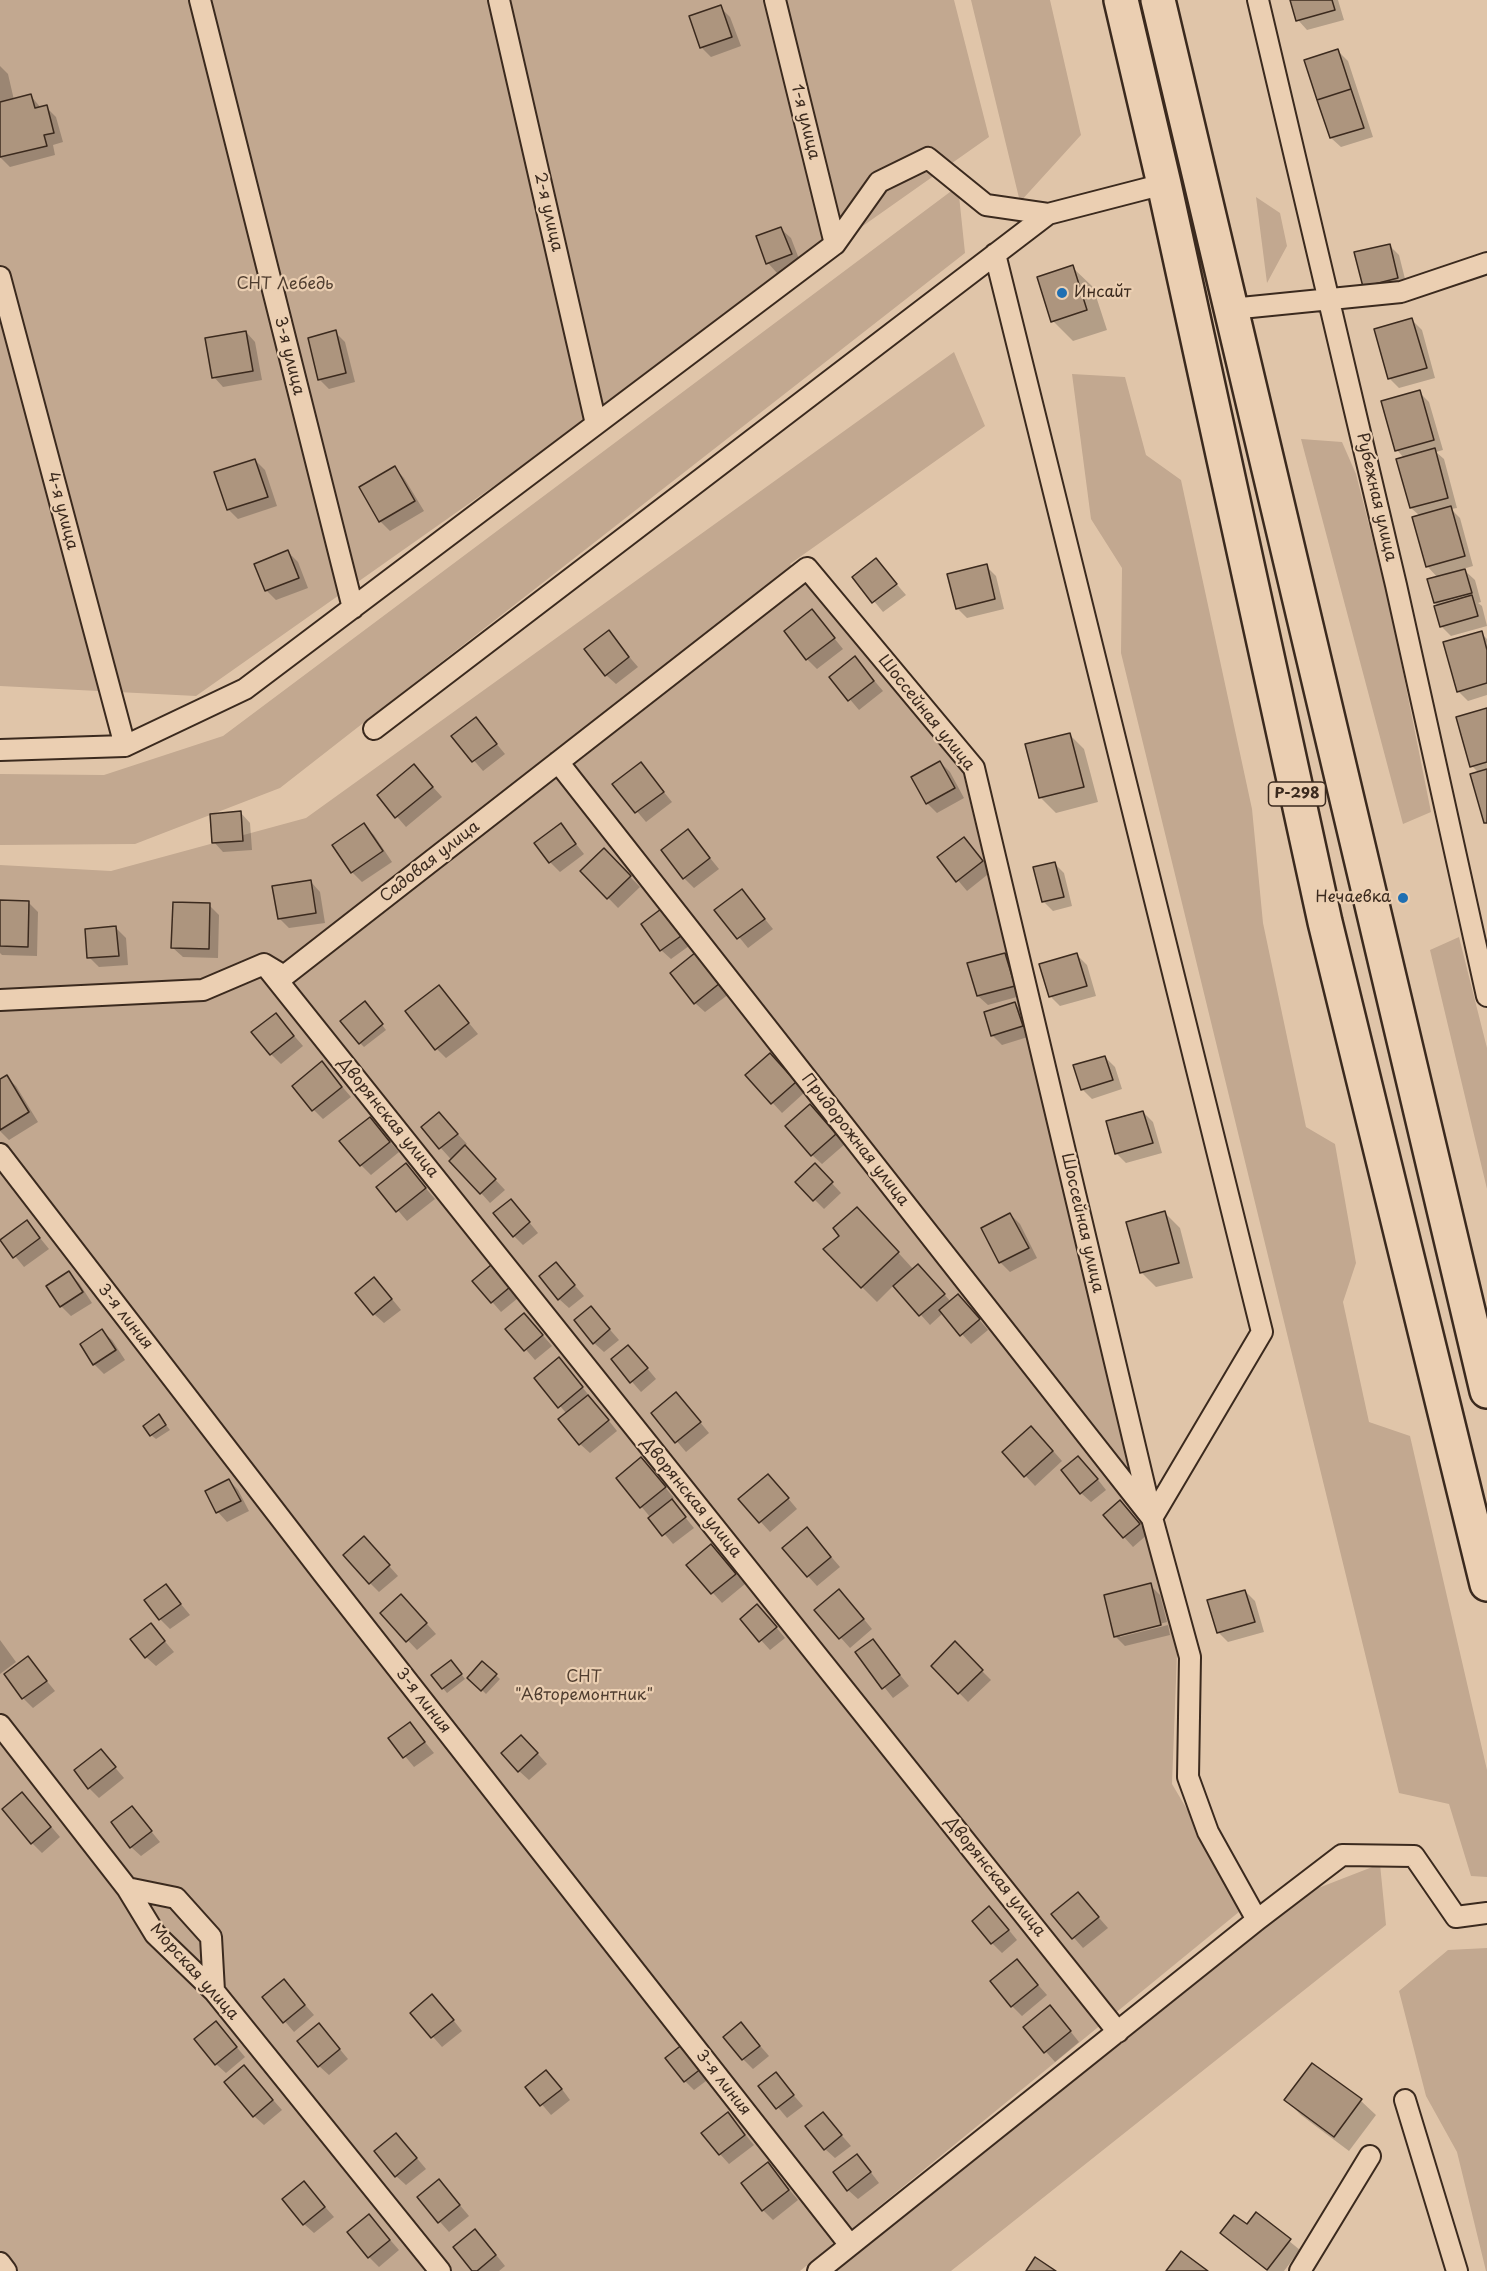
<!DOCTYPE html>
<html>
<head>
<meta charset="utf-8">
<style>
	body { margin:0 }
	canvas { display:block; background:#e0c5a9 }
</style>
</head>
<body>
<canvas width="1487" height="2271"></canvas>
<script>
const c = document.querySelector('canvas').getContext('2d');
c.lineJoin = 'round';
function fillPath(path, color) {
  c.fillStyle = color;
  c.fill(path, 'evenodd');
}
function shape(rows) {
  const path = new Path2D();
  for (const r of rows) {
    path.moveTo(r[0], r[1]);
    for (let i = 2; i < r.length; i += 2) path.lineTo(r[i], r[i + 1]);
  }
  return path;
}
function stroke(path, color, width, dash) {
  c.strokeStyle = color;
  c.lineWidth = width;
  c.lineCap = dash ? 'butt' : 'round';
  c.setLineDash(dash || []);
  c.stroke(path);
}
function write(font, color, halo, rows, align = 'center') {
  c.font = font + ' "Playpen Sans",sans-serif';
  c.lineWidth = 4.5;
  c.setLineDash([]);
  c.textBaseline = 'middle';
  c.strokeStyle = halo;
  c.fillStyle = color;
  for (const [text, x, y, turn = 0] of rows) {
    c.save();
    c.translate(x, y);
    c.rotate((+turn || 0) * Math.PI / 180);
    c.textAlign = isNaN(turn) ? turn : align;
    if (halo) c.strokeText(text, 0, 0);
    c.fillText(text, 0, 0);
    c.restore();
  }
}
const green = shape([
	[0,0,954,0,989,137,196,696,0,686],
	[971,0,1050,0,1081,135,1020,202],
	[958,186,965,253,280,788,135,844,0,845,0,774,104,775,223,736],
	[1256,197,1280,213,1287,246,1267,283],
	[954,352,985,426,790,564,962,769,1177,1654,1172,1784,1245,1907,800,2271,0,2271,0,865,111,871,306,818],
	[1072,374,1125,377,1146,455,1181,480,1252,809,1263,923,1306,1127,1335,1144,1356,1263,1343,1302,1369,1422,1410,1436,1487,1770,1487,1877,1471,1876,1449,1804,1399,1793,1121,653,1122,568,1091,519],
	[1301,439,1342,442,1356,474,1390,607,1431,812,1403,824],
	[1459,937,1487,1048,1487,1189,1430,950],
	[1380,1864,1386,1925,951,2271,832,2271,1308,1892],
	[1487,1948,1487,2271,1486,2271,1457,2152,1426,2096,1399,1991,1448,1950]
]);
const shadow = shape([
	[1292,0,1338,0,1344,20,1307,30,1298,20],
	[720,7,730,17,741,46,711,57,701,47],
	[1338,51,1348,61,1373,137,1341,147,1331,138,1306,61],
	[0,66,8,74,14,100,31,96,41,108,46,107,56,117,63,142,53,145,55,155,10,167,0,157],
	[781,229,791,238,801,264,777,273,768,263],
	[1389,245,1399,255,1407,287,1364,286],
	[1072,267,1093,287,1107,330,1073,341,1053,321],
	[1412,320,1422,330,1435,378,1399,388,1389,378],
	[246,332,255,342,262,380,223,387,214,377],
	[335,332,345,342,355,382,329,389,319,379],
	[1419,392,1429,402,1443,450,1436,452,1444,459,1457,508,1451,509,1460,518,1473,566,1463,569,1475,580,1481,602,1478,603,1482,606,1487,626,1451,636,1441,626,1438,606,1435,603,1438,578,1427,566,1420,516,1411,508,1404,458,1397,450],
	[255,460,265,470,277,506,238,519,228,509],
	[395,468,404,478,424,511,390,531,380,521],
	[288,552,298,562,308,588,276,600,266,590],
	[876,560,906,595,883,612,854,577],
	[986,566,996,576,1004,609,967,618,957,608],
	[812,611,843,649,817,669,807,659],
	[608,632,638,667,616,684,606,675],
	[1481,633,1487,639,1487,695,1468,701,1458,691],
	[855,658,883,691,859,710,831,677],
	[1487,710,1487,824,1479,773,1472,766],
	[476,719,505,754,483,771,453,736],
	[1069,734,1084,749,1098,802,1056,813,1041,798],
	[940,762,950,772,964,798,937,813,927,803],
	[641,764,672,802,646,822,614,784],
	[414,766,442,797,406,827,379,796],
	[241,813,250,823,252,850,223,852,214,842],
	[364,825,374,835,392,862,362,882,352,872],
	[561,825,584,854,560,872,550,862],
	[688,831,719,869,694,888,684,878],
	[964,839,992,871,967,891,939,858],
	[604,850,640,887,618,908,582,871],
	[1055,864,1064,873,1072,906,1053,911,1043,901],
	[311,882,320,892,325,923,289,928,279,918],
	[742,891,773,929,748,948,717,910],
	[0,901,28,902,38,912,37,956,2,955,0,953],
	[209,905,219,915,218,958,183,957,173,948],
	[661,911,689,946,671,959,661,950],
	[116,928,126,938,128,965,99,967,89,957],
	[696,954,729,994,705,1012,695,1003],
	[1005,955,1015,964,1024,995,988,1005,978,996],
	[1077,955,1087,965,1096,996,1060,1006,1050,996],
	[439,987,478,1034,446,1058,437,1049],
	[1015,1004,1024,1014,1031,1036,1002,1045,992,1035],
	[369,1008,386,1030,364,1047,360,1043],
	[276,1015,303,1046,281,1064,271,1054],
	[1105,1057,1115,1067,1122,1089,1092,1099,1082,1089],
	[322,1063,351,1097,323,1119,314,1110],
	[779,1064,804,1093,782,1113,747,1075],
	[6,1077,16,1086,38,1122,9,1140,0,1131,0,1081],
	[1143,1112,1153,1122,1162,1153,1126,1163,1116,1153],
	[439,1114,467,1144,464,1146,505,1190,490,1203,423,1128],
	[819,1116,845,1144,822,1164,812,1155],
	[370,1119,399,1152,371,1175,361,1165],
	[406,1165,435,1199,407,1221,378,1187],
	[815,1165,841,1193,824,1209,797,1182],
	[520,1211,538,1233,523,1245,514,1236],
	[1165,1213,1180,1228,1193,1278,1156,1287,1141,1272],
	[1010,1214,1020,1224,1037,1258,1010,1272,1000,1262,983,1229],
	[27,1222,49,1249,24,1267,2,1240],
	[872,1224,914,1270,928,1276,951,1302,968,1306,988,1330,971,1344,943,1313,930,1325,894,1285,877,1302,862,1287],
	[556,1264,584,1296,569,1308,559,1299],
	[69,1273,79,1283,92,1303,71,1316,61,1306,48,1287],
	[501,1277,518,1298,501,1312,474,1281],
	[383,1288,401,1310,384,1323,374,1314],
	[591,1308,619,1340,604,1352,594,1343],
	[534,1325,552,1346,535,1360,508,1329],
	[102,1331,112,1340,125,1360,104,1374,94,1364],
	[638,1357,656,1379,641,1392,613,1360],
	[568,1369,617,1431,590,1453,580,1444,567,1414,536,1378],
	[685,1404,709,1433,686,1452,653,1413],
	[159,1416,170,1430,156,1439,151,1435],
	[1041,1437,1062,1461,1035,1486,1004,1452],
	[1088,1467,1106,1490,1091,1502,1081,1493],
	[650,1469,674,1498,671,1500,694,1528,673,1544,618,1479],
	[229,1480,238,1490,249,1511,227,1522,218,1512,207,1492],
	[777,1485,797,1509,770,1532,740,1499],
	[1130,1512,1148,1534,1133,1547,1124,1537],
	[816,1539,840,1567,817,1586,808,1576],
	[711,1546,745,1584,722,1603,688,1565],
	[373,1548,398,1576,379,1592,370,1583],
	[1150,1585,1160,1595,1167,1622,1120,1634,1120,1637,1168,1625,1170,1635,1125,1646,1115,1636],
	[166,1586,190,1615,170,1629,160,1619],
	[1245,1591,1255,1601,1264,1632,1228,1642,1218,1632],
	[849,1601,872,1629,850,1648,816,1610],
	[411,1606,436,1634,417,1650,382,1613],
	[767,1616,785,1638,770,1650,742,1619],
	[151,1625,174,1652,156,1666,146,1657],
	[0,1640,16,1662,0,1674],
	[873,1641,909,1686,893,1698,857,1653],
	[955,1644,991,1680,968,1702,933,1666],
	[28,1658,55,1691,33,1708,23,1698],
	[482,1663,500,1679,486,1694,469,1677],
	[455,1666,465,1679,447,1693,433,1676],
	[410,1724,434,1753,414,1767,390,1738],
	[531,1746,547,1764,529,1780,519,1771],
	[101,1751,124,1778,99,1798,89,1788],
	[32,1804,60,1837,42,1853,32,1843],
	[132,1808,160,1842,141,1856,131,1847],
	[1078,1894,1108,1928,1083,1948,1053,1914],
	[999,1918,1017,1940,1002,1953,992,1943],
	[1017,1961,1047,1995,1022,2016,1012,2006],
	[284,1981,314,2015,294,2032,264,1997],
	[442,2006,462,2031,442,2047,412,2013],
	[1059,2017,1079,2042,1055,2062,1025,2028],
	[741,2024,769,2056,753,2069,743,2059],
	[225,2033,245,2057,226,2073,216,2064],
	[328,2035,348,2059,329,2075,319,2066],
	[692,2056,710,2078,694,2090,685,2081],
	[244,2067,282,2110,264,2125,254,2116],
	[775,2074,803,2106,787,2118,760,2086],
	[556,2081,570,2100,551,2115,527,2087],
	[1286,2100,1361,2101,1376,2115,1349,2151,1301,2115],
	[728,2114,754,2145,729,2164,720,2154],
	[823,2114,851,2146,835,2158,825,2149],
	[406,2145,426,2169,406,2185,396,2176],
	[768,2164,798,2200,773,2220,763,2210],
	[866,2166,879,2183,858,2199,848,2190],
	[304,2183,334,2217,314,2233,304,2224],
	[448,2191,469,2216,449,2232,419,2198],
	[1256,2214,1300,2250,1284,2271,1268,2271,1222,2233,1247,2226],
	[378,2226,399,2250,379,2267,369,2257],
	[485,2241,505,2266,499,2271,474,2271]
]);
const building = shape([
	[1290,0,1332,0,1335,10,1296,21,1290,0],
	[721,5,732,37,700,48,689,16,721,5],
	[1338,49,1351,89,1317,100,1304,60,1338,49],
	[1351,89,1364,128,1330,138,1317,100,1351,89],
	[31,94,35,108,47,105,54,133,44,135,47,146,0,157,0,102,31,94],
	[781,227,792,254,766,264,756,236,781,227],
	[1390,244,1398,278,1363,287,1354,252,1390,244],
	[1073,265,1087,310,1051,322,1037,277,1073,265],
	[1412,318,1427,368,1388,379,1374,329,1412,318],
	[336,330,346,373,318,380,308,338,336,330],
	[246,331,253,371,212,378,205,338,246,331],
	[1420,390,1434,440,1395,451,1381,401,1420,390],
	[1435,448,1448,498,1410,508,1396,459,1435,448],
	[255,459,268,497,227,510,214,472,255,459],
	[395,466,415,501,379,522,359,487,395,466],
	[1451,506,1465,556,1426,567,1412,517,1451,506],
	[288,550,299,578,265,591,254,564,288,550],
	[876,558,897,584,872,603,852,577,876,558],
	[987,564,995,599,956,609,947,574,987,564],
	[1465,569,1472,593,1434,603,1427,579,1465,569],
	[1472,595,1478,616,1440,627,1434,606,1472,595],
	[812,609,835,638,806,660,784,631,812,609],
	[609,630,629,657,605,676,584,649,609,630],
	[1482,631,1487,650,1487,683,1457,692,1443,642,1482,631],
	[855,656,874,681,848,701,829,677,855,656],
	[1487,708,1487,762,1470,767,1456,717,1487,708],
	[476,717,497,744,472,762,451,736,476,717],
	[1070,733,1084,787,1039,798,1025,744,1070,733],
	[940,761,955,788,926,804,911,777,940,761],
	[641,762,664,792,635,813,612,784,641,762],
	[414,764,433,787,395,818,377,795,414,764],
	[1487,769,1487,823,1484,823,1470,774,1487,769],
	[241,811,243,841,212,843,210,814,241,811],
	[364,823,383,851,351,873,332,845,364,823],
	[561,823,576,844,549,863,534,843,561,823],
	[688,829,710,858,683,879,661,850,688,829],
	[964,837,983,861,956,882,937,857,964,837],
	[604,848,631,876,607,899,580,871,604,848],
	[1055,862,1064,897,1042,902,1033,867,1055,862],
	[311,880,316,913,278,919,272,886,311,880],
	[742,889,765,919,737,939,714,910,742,889],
	[0,900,29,901,28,947,0,946,0,900],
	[173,902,210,903,209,949,171,948,173,902],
	[661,909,681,936,660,951,641,924,661,909],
	[116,926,119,956,87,958,85,929,116,926],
	[696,952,720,983,694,1004,670,973,696,952],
	[1005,953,1015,986,977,996,967,963,1005,953],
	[1077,953,1087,986,1049,997,1039,964,1077,953],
	[439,985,469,1023,435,1050,405,1011,439,985],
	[365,1001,383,1024,359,1044,340,1021,365,1001],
	[1015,1002,1023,1026,991,1036,984,1012,1015,1002],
	[276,1013,294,1036,270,1055,251,1032,276,1013],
	[770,1053,796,1082,771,1104,745,1075,770,1053],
	[1105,1056,1113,1080,1081,1090,1073,1065,1105,1056],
	[322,1061,342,1087,312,1111,292,1086,322,1061],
	[7,1075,29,1112,0,1130,0,1079,7,1075],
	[810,1104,836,1134,811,1156,785,1126,810,1104],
	[1143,1111,1153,1143,1115,1154,1106,1121,1143,1111],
	[439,1112,458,1134,439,1149,421,1127,439,1112],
	[370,1117,390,1142,360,1166,339,1141,370,1117],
	[465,1145,496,1179,480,1194,449,1161,465,1145],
	[406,1163,426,1188,396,1212,376,1187,406,1163],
	[815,1163,833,1182,813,1201,795,1182,815,1163],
	[511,1199,530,1222,513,1237,493,1213,511,1199],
	[857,1207,899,1252,861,1288,823,1249,839,1236,833,1228,857,1207],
	[1165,1211,1179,1263,1140,1273,1126,1222,1165,1211],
	[1010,1213,1029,1248,999,1263,981,1228,1010,1213],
	[27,1220,40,1238,13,1258,0,1240,27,1220],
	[556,1262,575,1285,558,1300,539,1276,556,1262],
	[918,1264,945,1294,919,1316,893,1286,918,1264],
	[491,1265,510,1287,491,1303,472,1281,491,1265],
	[69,1271,83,1292,60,1307,46,1286,69,1271],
	[374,1277,392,1299,373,1315,355,1293,374,1277],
	[958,1294,980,1319,960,1336,939,1310,958,1294],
	[591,1306,610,1329,593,1344,574,1320,591,1306],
	[524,1313,543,1335,524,1351,505,1329,524,1313],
	[102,1329,116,1350,93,1365,80,1344,102,1329],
	[628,1345,648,1368,630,1383,611,1359,628,1345],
	[559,1357,583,1387,558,1408,534,1378,559,1357],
	[676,1392,701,1422,675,1443,651,1413,676,1392],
	[588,1395,609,1420,579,1445,558,1419,588,1395],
	[159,1414,166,1425,150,1436,143,1426,159,1414],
	[1031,1426,1053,1451,1024,1477,1002,1452,1031,1426],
	[1078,1456,1098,1479,1080,1494,1061,1470,1078,1456],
	[641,1457,666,1487,640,1508,616,1478,641,1457],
	[768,1474,789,1498,759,1523,738,1499,768,1474],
	[229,1479,241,1501,216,1513,205,1491,229,1479],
	[672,1499,686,1517,662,1536,648,1518,672,1499],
	[1120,1500,1140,1524,1123,1538,1103,1515,1120,1500],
	[807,1527,831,1557,807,1577,782,1548,807,1527],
	[364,1536,390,1565,369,1584,343,1555,364,1536],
	[711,1544,736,1574,711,1594,686,1565,711,1544],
	[1151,1583,1161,1625,1114,1637,1104,1595,1151,1583],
	[166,1584,181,1604,159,1620,144,1600,166,1584],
	[839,1589,864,1619,839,1639,814,1610,839,1589],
	[1245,1590,1255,1622,1217,1633,1207,1600,1245,1590],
	[401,1594,427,1623,406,1642,380,1613,401,1594],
	[757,1604,777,1627,759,1642,740,1619,757,1604],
	[151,1623,165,1641,145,1658,130,1639,151,1623],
	[873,1639,900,1675,882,1689,855,1652,873,1639],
	[955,1641,983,1670,958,1694,931,1666,955,1641],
	[28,1656,47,1681,22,1699,4,1674,28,1656],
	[451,1660,462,1674,442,1689,431,1675,451,1660],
	[482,1661,497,1674,481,1691,467,1678,482,1661],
	[410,1722,425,1742,403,1758,388,1738,410,1722],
	[521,1735,538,1753,518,1772,501,1753,521,1735],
	[101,1749,116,1767,88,1789,74,1770,101,1749],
	[22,1792,51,1827,31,1844,2,1809,22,1792],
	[132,1806,152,1831,130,1848,111,1822,132,1806],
	[1078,1892,1099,1917,1072,1939,1051,1914,1078,1892],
	[989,1906,1009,1930,991,1944,972,1921,989,1906],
	[1017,1959,1038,1985,1011,2007,990,1981,1017,1959],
	[284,1979,305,2005,283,2023,262,1997,284,1979],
	[432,1994,454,2020,431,2038,410,2013,432,1994],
	[1050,2005,1071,2031,1044,2053,1023,2027,1050,2005],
	[216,2021,237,2047,215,2065,194,2039,216,2021],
	[741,2022,760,2046,742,2060,723,2037,741,2022],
	[319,2023,340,2049,318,2067,297,2041,319,2023],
	[683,2044,702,2068,684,2082,665,2058,683,2044],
	[1312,2063,1362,2099,1334,2137,1284,2100,1312,2063],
	[244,2065,273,2100,253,2117,224,2082,244,2065],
	[546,2070,562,2089,540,2106,525,2087,546,2070],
	[776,2072,794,2095,776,2109,758,2086,776,2072],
	[728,2112,745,2135,719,2155,701,2133,728,2112],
	[823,2112,842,2135,824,2150,805,2126,823,2112],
	[396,2133,417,2158,395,2177,374,2151,396,2133],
	[857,2154,871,2172,847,2191,833,2172,857,2154],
	[768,2162,789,2190,762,2211,741,2183,768,2162],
	[439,2179,460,2205,438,2223,417,2197,439,2179],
	[304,2181,325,2207,303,2225,282,2199,304,2181],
	[1256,2212,1291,2239,1267,2270,1220,2233,1234,2215,1247,2224,1256,2212],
	[369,2214,390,2240,368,2258,347,2232,369,2214],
	[475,2229,496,2255,477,2271,472,2271,453,2247,475,2229],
	[1181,2251,1208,2271,1166,2271,1181,2251],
	[1035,2257,1056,2271,1026,2271,1035,2257]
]);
const minor = shape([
	[200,0,353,608],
	[499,0,596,424],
	[775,0,835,244],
	[1258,0,1396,585,1487,996],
	[0,277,125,746],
	[1231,309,1401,292,1487,263],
	[374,729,1048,214],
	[0,750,125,746,245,689,835,244,879,182,928,158,986,205,1048,214,1164,184],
	[558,762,1152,1518,1262,1332,995,254],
	[269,970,1118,2032],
	[0,1000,203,990,264,964,284,976,807,568,974,768,1152,1518,1190,1657,1188,1777,1208,1832,1257,1920],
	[0,1154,325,1576,850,2245],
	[0,1725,127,1888,155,1934,214,1991,440,2271],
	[127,1888,176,1898,211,1937,214,1991],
	[1405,2100,1457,2271],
	[0,2263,6,2271],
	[818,2271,1257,1920,1342,1855,1414,1856,1456,1917,1487,1913],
	[1300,2271,1370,2156]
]);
const trunk = shape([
	[1121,0,1164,184,1325,922,1487,1584],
	[1158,0,1487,1391]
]);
const markers = [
	[1062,293,6,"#1f6fb2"],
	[1403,898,6,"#1f6fb2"]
];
const shields = [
	[1297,794,57]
];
const shieldNames = [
	["Р-298",1297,794]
];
const streetNames = [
	["1-я улица",805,122,76],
	["2-я улица",548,212,77],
	["3-я улица",289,356,76],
	["Рубежная улица",1376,497,77],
	["4-я улица",62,511,75],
	["Шоссейная улица",926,713,51],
	["Садовая улица",430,862,-38],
	["Дворянская улица",388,1118,51],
	["Придорожная улица",855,1140,52],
	["Шоссейная улица",1082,1223,77],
	["3-я линия",125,1317,52],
	["Дворянская улица",691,1498,51],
	["3-я линия",423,1701,52],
	["Дворянская улица",995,1877,51],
	["Морская улица",194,1972,48],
	["3-я линия",723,2083,52]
];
const parkNames = [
	["СНТ Лебедь",285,285],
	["СНТ",584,1678],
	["\"Авторемонтник\"",584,1696]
];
const poiNames = [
	["Инсайт",1074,293],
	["Нечаевка",1391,898,"right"]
];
fillPath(green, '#c2a890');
fillPath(shadow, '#0003');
fillPath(building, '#ad957e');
stroke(building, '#3b2a1e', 1.5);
stroke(minor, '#3b2a1e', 24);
stroke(trunk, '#3b2a1e', 38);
stroke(minor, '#ebcfb2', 20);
stroke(trunk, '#ebcfb2', 33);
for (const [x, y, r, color] of markers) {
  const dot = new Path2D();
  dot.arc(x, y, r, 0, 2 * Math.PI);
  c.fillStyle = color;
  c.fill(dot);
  stroke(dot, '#ebcfb2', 2);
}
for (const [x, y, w] of shields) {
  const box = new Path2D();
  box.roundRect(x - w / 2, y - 12, w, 24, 4.5);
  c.fillStyle = '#ebcfb2';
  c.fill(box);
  stroke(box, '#3b2a1e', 1.5);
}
write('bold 15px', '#3b2a1e', null, shieldNames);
write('16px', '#3b2a1e', '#ebcfb2', streetNames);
write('16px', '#4f3d2f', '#ebcfb2', parkNames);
write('16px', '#3b2a1e', '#ebcfb2', poiNames, 'left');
</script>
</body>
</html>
